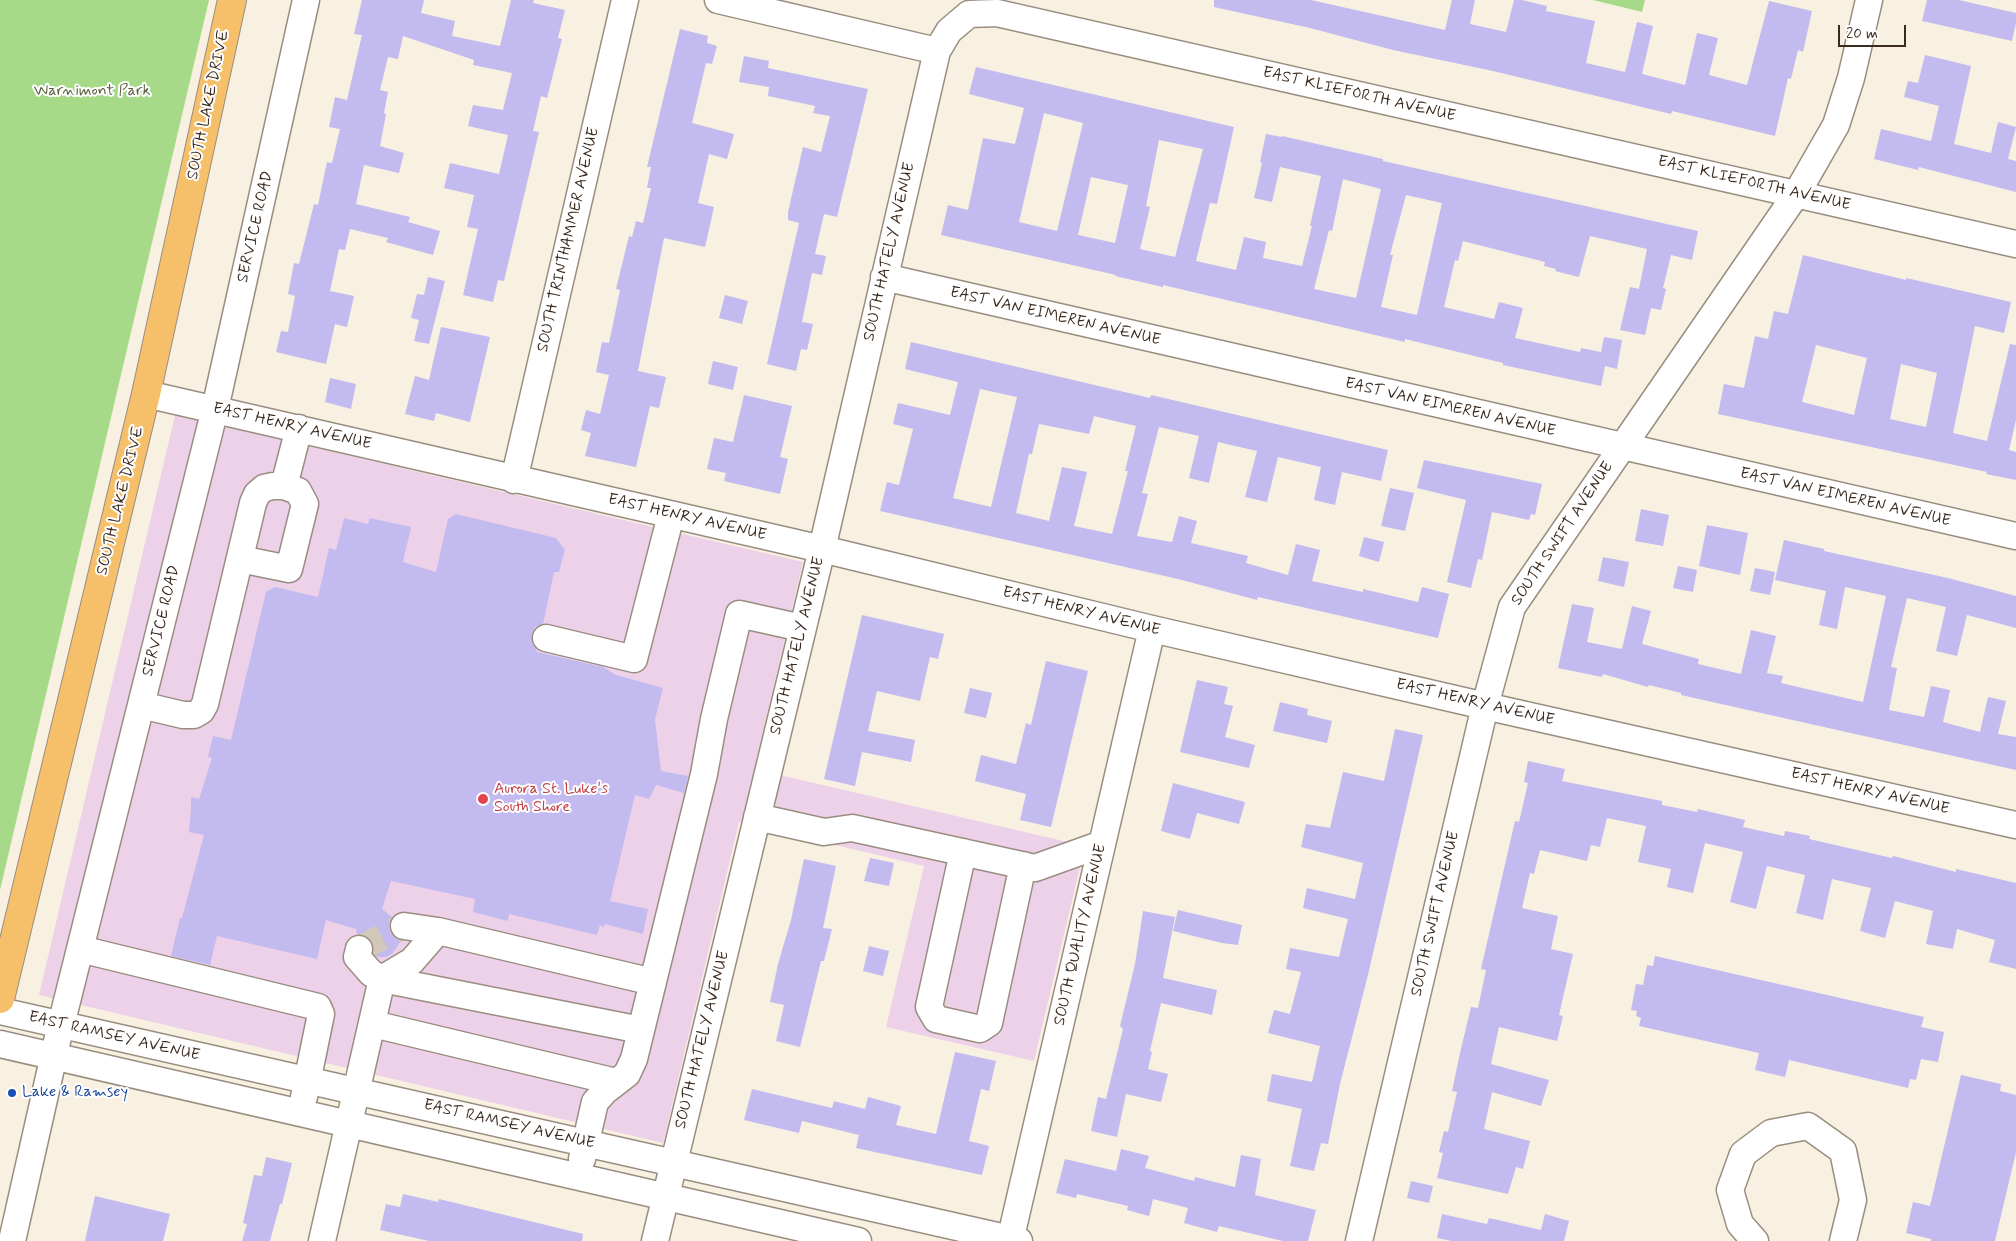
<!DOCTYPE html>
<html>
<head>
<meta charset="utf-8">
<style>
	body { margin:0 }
	#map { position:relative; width:2016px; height:1241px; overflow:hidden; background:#f8f0e1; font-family:Mynerve,sans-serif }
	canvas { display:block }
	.scale { position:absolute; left:1838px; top:25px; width:68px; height:22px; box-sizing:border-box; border:2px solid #3b2a1e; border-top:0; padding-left:6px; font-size:15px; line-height:18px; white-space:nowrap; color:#3b2a1e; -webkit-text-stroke:4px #fff; paint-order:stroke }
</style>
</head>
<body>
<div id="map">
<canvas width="2016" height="1241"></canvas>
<div class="scale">20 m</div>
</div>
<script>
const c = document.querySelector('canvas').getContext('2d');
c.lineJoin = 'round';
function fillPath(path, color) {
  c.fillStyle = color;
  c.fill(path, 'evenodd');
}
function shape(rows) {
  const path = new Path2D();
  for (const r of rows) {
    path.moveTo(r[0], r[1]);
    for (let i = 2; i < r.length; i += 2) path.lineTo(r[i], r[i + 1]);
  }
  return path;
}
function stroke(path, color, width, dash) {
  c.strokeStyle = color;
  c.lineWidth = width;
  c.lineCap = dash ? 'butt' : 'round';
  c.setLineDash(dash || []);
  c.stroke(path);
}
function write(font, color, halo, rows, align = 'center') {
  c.font = font + ' Mynerve,sans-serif';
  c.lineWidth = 4;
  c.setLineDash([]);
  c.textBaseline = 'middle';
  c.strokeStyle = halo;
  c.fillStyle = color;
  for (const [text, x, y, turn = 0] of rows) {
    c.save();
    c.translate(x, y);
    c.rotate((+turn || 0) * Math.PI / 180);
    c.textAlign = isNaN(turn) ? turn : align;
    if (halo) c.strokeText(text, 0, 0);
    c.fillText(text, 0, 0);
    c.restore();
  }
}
const built = shape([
	[175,415,803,562,754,769,1085,846,1034,1061,886,1027,924,866,739,822,663,1143,39,995]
]);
const green = shape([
	[0,0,209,0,0,890],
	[1593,0,1645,0,1642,12]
]);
const building = shape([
	[362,0,424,0,421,13,455,21,452,36,500,46,511,0,534,0,533,3,565,10,558,38,562,39,547,98,541,96,533,131,539,132,504,281,498,280,493,302,463,295,478,229,467,227,474,195,444,188,450,163,499,174,508,135,468,126,473,105,503,110,512,73,473,65,474,60,403,36,398,59,388,57,380,90,388,92,384,113,386,114,380,146,404,153,399,173,364,165,356,204,410,217,408,222,440,231,433,255,386,242,388,238,350,229,345,250,339,249,330,291,354,296,347,327,335,324,326,364,276,352,281,331,288,332,295,296,288,294,294,263,299,264,314,204,318,205,327,162,332,163,340,129,329,127,335,97,347,100,362,35,354,34],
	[1214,0,1311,0,1445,30,1452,0,1475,0,1470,24,1506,32,1514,0,1522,0,1547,6,1546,11,1595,21,1586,63,1625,72,1637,22,1653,26,1642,74,1685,85,1697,33,1718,38,1709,75,1747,85,1769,1,1812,11,1803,52,1798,50,1791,79,1788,78,1775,136,1672,111,1671,114,1493,71,1393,50,1310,28,1214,7],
	[1927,0,1959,0,2016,13,2016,23,2012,41,1922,21],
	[680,29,708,36,707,43,717,46,712,64,706,63,692,123,734,134,727,159,709,154,698,203,714,207,705,247,664,238,638,371,666,377,659,408,650,406,636,467,585,456,591,433,581,430,586,410,600,414,609,375,596,372,602,342,609,343,620,290,616,289,629,236,632,237,636,221,643,223,651,188,647,188,651,167,647,167],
	[1925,55,1971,66,1954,144,1991,153,1998,122,2016,127,2008,159,2016,161,2016,192,1919,167,1918,170,1874,159,1881,129,1931,141,1939,106,1904,97,1908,81,1918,83],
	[744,56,769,61,768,68,868,89,837,217,824,214,815,254,826,256,822,275,812,273,802,322,813,324,807,350,801,349,796,371,767,364,799,223,788,220,788,212,803,147,821,152,830,116,813,113,815,106,768,96,769,87,739,82],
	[976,67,1234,127,1217,204,1210,203,1196,261,1236,270,1244,237,1266,242,1263,258,1302,266,1312,226,1310,226,1321,176,1280,167,1272,202,1254,198,1262,163,1260,162,1266,134,1282,137,1282,136,1383,159,1383,161,1698,231,1692,260,1671,255,1663,288,1666,289,1661,310,1651,308,1645,335,1620,330,1630,287,1639,289,1647,249,1590,236,1579,277,1555,271,1556,269,1544,266,1545,262,1463,241,1458,261,1455,260,1444,307,1494,319,1499,302,1523,308,1515,338,1580,352,1581,348,1601,352,1604,337,1622,340,1617,369,1605,366,1601,386,1503,365,1503,363,1405,339,1405,342,1163,285,1163,287,1115,276,1116,275,941,235,948,205,968,210,983,138,1015,144,1024,108,969,94],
	[1044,113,1083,123,1057,231,1019,222],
	[1159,140,1203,149,1175,257,1140,249,1150,207,1146,206],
	[1091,177,1128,185,1115,243,1078,235],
	[1343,179,1381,189,1356,298,1314,289,1329,230,1332,231],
	[1406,195,1442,203,1417,315,1381,307,1393,255,1390,255],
	[1803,255,1906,280,1906,278,2011,302,2004,333,1975,326,1953,433,1987,441,2010,344,2016,345,2016,420,2009,450,2016,452,2016,480,1986,474,1987,472,1718,414,1724,384,1744,388,1755,336,1768,339,1774,311,1788,314],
	[1816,345,1867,358,1854,415,1802,402],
	[1901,364,1937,373,1926,427,1890,419],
	[428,277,445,281,429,344,414,341,419,320,411,318,417,294,424,295],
	[725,295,748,301,742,324,719,318],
	[441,327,490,337,470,422,436,413,434,421,405,414,415,376,429,380],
	[911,342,1150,398,1151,395,1388,450,1381,481,1342,472,1335,505,1314,500,1321,467,1278,457,1267,502,1245,497,1257,451,1218,442,1209,483,1189,478,1199,436,1159,427,1142,493,1148,494,1137,536,1172,542,1179,516,1197,521,1191,543,1248,556,1246,563,1288,575,1296,544,1320,550,1312,581,1363,592,1363,589,1418,602,1422,587,1449,594,1438,638,1258,597,1257,600,1178,579,880,511,887,482,899,485,913,429,893,424,898,403,950,415,958,382,905,369],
	[980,389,1017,397,991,507,953,498],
	[1094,416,1136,426,1125,471,1128,471,1112,534,1074,526,1087,472,1062,467,1049,521,1016,513,1029,454,1032,454,1039,424,1089,434],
	[713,361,738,367,733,390,708,384],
	[330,378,356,384,351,409,325,402],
	[744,395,792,406,780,457,788,459,780,494,724,481,726,473,707,469,714,438,733,442],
	[1424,460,1542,484,1535,515,1531,514,1529,520,1492,512,1482,560,1478,559,1471,588,1447,582,1466,500,1417,488],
	[1390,488,1414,493,1405,531,1381,526],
	[1641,509,1669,515,1663,546,1635,541],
	[456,514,556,538,565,550,559,572,554,572,543,624,535,627,532,634,532,642,537,652,603,667,616,675,663,688,655,719,661,771,688,776,684,793,656,785,649,799,635,795,610,901,648,909,643,934,605,924,604,927,600,925,597,935,509,914,508,921,473,912,475,899,391,881,382,909,392,917,389,924,390,932,394,937,401,941,392,954,386,957,377,957,373,953,373,945,370,939,363,935,357,934,356,929,326,920,317,959,217,936,210,965,171,956,180,918,182,918,204,835,189,832,191,809,191,797,199,799,212,758,208,757,213,736,231,740,266,592,275,587,318,597,329,548,336,550,344,518,368,524,370,518,411,527,403,562,436,572,448,519],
	[1707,525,1748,533,1740,575,1699,566],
	[1364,537,1384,542,1379,562,1359,556],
	[1784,540,1824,549,1824,551,1948,578,2016,596,2016,628,1967,615,1957,656,1936,651,1946,607,1907,598,1891,667,1897,668,1889,710,1924,717,1931,686,1950,690,1943,722,1980,732,1988,697,2006,701,1998,734,2016,737,2016,770,1681,695,1681,693,1649,685,1648,687,1603,674,1602,677,1558,668,1572,604,1594,608,1587,642,1622,649,1632,606,1651,611,1642,644,1699,659,1698,664,1741,674,1751,630,1776,636,1767,673,1783,676,1781,683,1863,702,1886,596,1845,587,1837,629,1819,625,1826,591,1775,580],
	[1603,557,1629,562,1624,587,1598,581],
	[1678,566,1697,570,1693,592,1673,588],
	[1755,568,1775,572,1770,595,1750,591],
	[862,615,944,634,938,659,930,657,920,701,877,691,868,731,915,740,911,762,862,752,855,786,824,779],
	[1046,661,1088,671,1051,827,1020,820,1026,794,975,781,981,755,1016,764,1026,723,1031,725],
	[1197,680,1228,687,1224,704,1233,706,1225,737,1255,745,1249,768,1180,752],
	[970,688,992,693,986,718,964,713],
	[1280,702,1308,709,1307,715,1332,721,1327,743,1273,731],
	[1395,729,1423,735,1368,975,1340,1084,1328,1144,1321,1143,1314,1171,1290,1166,1302,1109,1267,1101,1272,1074,1312,1082,1320,1046,1268,1033,1274,1010,1290,1014,1301,972,1286,969,1290,948,1339,957,1348,919,1303,908,1307,888,1355,899,1363,863,1301,847,1306,824,1330,828,1343,772,1384,781],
	[1528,761,1565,769,1562,781,1662,801,1662,805,1697,812,1698,809,1745,820,1743,827,1784,836,1785,831,1810,836,1809,839,1892,858,1893,856,1956,872,1956,869,2016,883,2016,969,1989,962,1995,940,1957,929,1953,949,1926,944,1933,911,1895,901,1885,938,1860,931,1871,888,1832,879,1823,920,1796,913,1805,875,1767,866,1756,909,1730,902,1743,852,1705,843,1693,893,1667,887,1671,869,1638,862,1646,826,1607,818,1600,847,1591,845,1587,861,1540,850,1534,874,1530,873,1522,908,1558,916,1551,949,1573,954,1559,1015,1563,1016,1557,1041,1499,1027,1491,1064,1549,1080,1541,1106,1492,1092,1484,1129,1530,1141,1523,1169,1516,1167,1508,1194,1437,1178,1443,1153,1439,1152,1444,1131,1448,1132,1457,1092,1452,1091,1460,1053,1471,1007,1478,1008,1486,970,1481,969,1515,821,1519,822,1528,783,1524,782],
	[1173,783,1245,802,1239,824,1197,813,1190,839,1161,831],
	[870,858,894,863,889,886,864,881],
	[804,859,836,866,823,928,832,929,824,961,821,961,800,1047,776,1041,784,1005,770,1002,778,964,791,920],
	[1178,910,1242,925,1238,945,1222,943,1173,931],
	[1143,911,1175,917,1163,978,1217,990,1212,1015,1161,1003,1150,1051,1152,1052,1148,1069,1168,1074,1161,1102,1126,1094,1117,1137,1091,1131,1098,1097,1106,1099,1123,1029,1120,1026,1135,964],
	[869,946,889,951,883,976,863,971],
	[1655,956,1924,1017,1921,1027,1944,1032,1938,1062,1921,1059,1916,1080,1910,1079,1908,1088,1789,1060,1785,1077,1755,1070,1759,1053,1639,1026,1641,1018,1636,1016,1637,1011,1631,1010,1636,984,1643,985,1647,965,1653,966],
	[955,1052,996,1061,989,1091,981,1089,969,1141,989,1146,982,1175,856,1148,859,1135,802,1121,799,1133,744,1120,752,1089,832,1108,834,1101,865,1109,868,1097,901,1106,896,1125,936,1134],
	[1961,1075,2001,1084,2000,1091,2016,1095,2016,1152,1995,1241,1931,1241,1931,1239,1906,1233,1913,1202,1930,1206],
	[1121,1149,1149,1156,1145,1168,1194,1181,1195,1177,1235,1187,1241,1155,1261,1159,1255,1195,1316,1210,1308,1241,1283,1241,1219,1226,1217,1232,1184,1223,1188,1208,1153,1199,1149,1216,1127,1210,1128,1206,1077,1194,1076,1198,1056,1193,1065,1159,1116,1171],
	[266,1157,292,1163,282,1204,280,1204,270,1241,242,1241,247,1224,243,1223,254,1175,262,1176],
	[1411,1181,1433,1186,1429,1203,1407,1198],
	[403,1194,438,1202,439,1199,583,1234,582,1241,429,1241,380,1230,386,1204,400,1207],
	[95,1196,170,1214,163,1241,85,1241],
	[1442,1214,1487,1224,1489,1218,1541,1230,1545,1214,1569,1221,1564,1241,1452,1241,1437,1238]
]);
const minorTunnel = shape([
	[359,949,404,926]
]);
const minor = shape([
	[718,0,937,51,949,31,969,14,997,13,2016,244],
	[884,277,2016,536],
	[146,394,822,549,1152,629,1485,706,2016,825],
	[514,480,625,0],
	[284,486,299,428],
	[546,638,634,659,671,515],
	[141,705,183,715,194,715,201,711,205,704,253,503,257,494,264,488,273,486,284,486,298,491,305,504,289,569,240,559],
	[757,817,824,832,852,828,1035,868,1102,844],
	[963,852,929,1007,936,1019,980,1029,989,1023,1023,865],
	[404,926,438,931,653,982],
	[80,949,318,1007,321,1014,304,1097],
	[359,949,357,957,371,973,382,979,641,1030],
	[0,1011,1019,1241],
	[373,1024,616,1082],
	[0,1044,858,1241],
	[582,1159,595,1102,605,1091,627,1074,634,1059,704,774,714,719,739,614,802,628],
	[12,1241,58,1037,215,409,306,0],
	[322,1241,382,979,412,961,438,931],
	[655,1241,822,549,937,51],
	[1010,1241,1152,629],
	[1359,1241,1485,706,1512,607,1797,193,1836,125,1851,78,1869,0],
	[1755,1241,1740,1224,1730,1190,1743,1154,1771,1133,1808,1126,1843,1151,1853,1200,1843,1241]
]);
const major = shape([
	[0,999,146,394,232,0]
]);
const markers = [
	[483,799,6,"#e0444e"],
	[12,1093,5,"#1a4fb4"]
];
const parkNames = [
	["Warnimont Park",92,92]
];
const streetNames = [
	["EAST KLIEFORTH AVENUE",1359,95,13],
	["SOUTH LAKE DRIVE",209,105,-78],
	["EAST KLIEFORTH AVENUE",1754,184,13],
	["SERVICE ROAD",256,227,-77],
	["SOUTH TRINTHAMMER AVENUE",569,240,-77],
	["SOUTH HATELY AVENUE",890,252,-77],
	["EAST VAN EIMEREN AVENUE",1055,317,13],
	["EAST VAN EIMEREN AVENUE",1450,408,13],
	["EAST HENRY AVENUE",292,427,13],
	["EAST VAN EIMEREN AVENUE",1845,498,13],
	["SOUTH LAKE DRIVE",121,501,-76],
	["EAST HENRY AVENUE",687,518,13],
	["SOUTH SWIFT AVENUE",1563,534,-56],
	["EAST HENRY AVENUE",1081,612,14],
	["SERVICE ROAD",162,621,-76],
	["SOUTH HATELY AVENUE",798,646,-76],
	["EAST HENRY AVENUE",1475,703,13],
	["EAST HENRY AVENUE",1870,792,13],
	["SOUTH SWIFT AVENUE",1436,914,-77],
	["SOUTH QUALITY AVENUE",1081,935,-77],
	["EAST RAMSEY AVENUE",114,1037,13],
	["SOUTH HATELY AVENUE",703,1040,-76],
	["EAST RAMSEY AVENUE",509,1125,13]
];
const healthNames = [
	["Aurora St. Luke's",494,790],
	["South Shore",494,808]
];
const transitNames = [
	["Lake & Ramsey",22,1093]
];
fillPath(built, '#edd1e9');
fillPath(green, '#a6da89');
fillPath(building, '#c3baf0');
stroke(minorTunnel, '#d2c8ba', 26, [26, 13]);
stroke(minor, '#9a8d80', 29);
stroke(major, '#9a8d80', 30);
stroke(minor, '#fff', 26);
stroke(major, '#f6c06b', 28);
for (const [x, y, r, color] of markers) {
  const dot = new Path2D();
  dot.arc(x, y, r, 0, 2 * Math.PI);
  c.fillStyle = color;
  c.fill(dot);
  stroke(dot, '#fff', 2);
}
write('16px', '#5b5f3e', '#fff', parkNames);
write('16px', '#3b2a1e', '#fff', streetNames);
write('16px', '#be3a42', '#fff', healthNames, 'left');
write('16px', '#164399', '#fff', transitNames, 'left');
</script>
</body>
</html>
